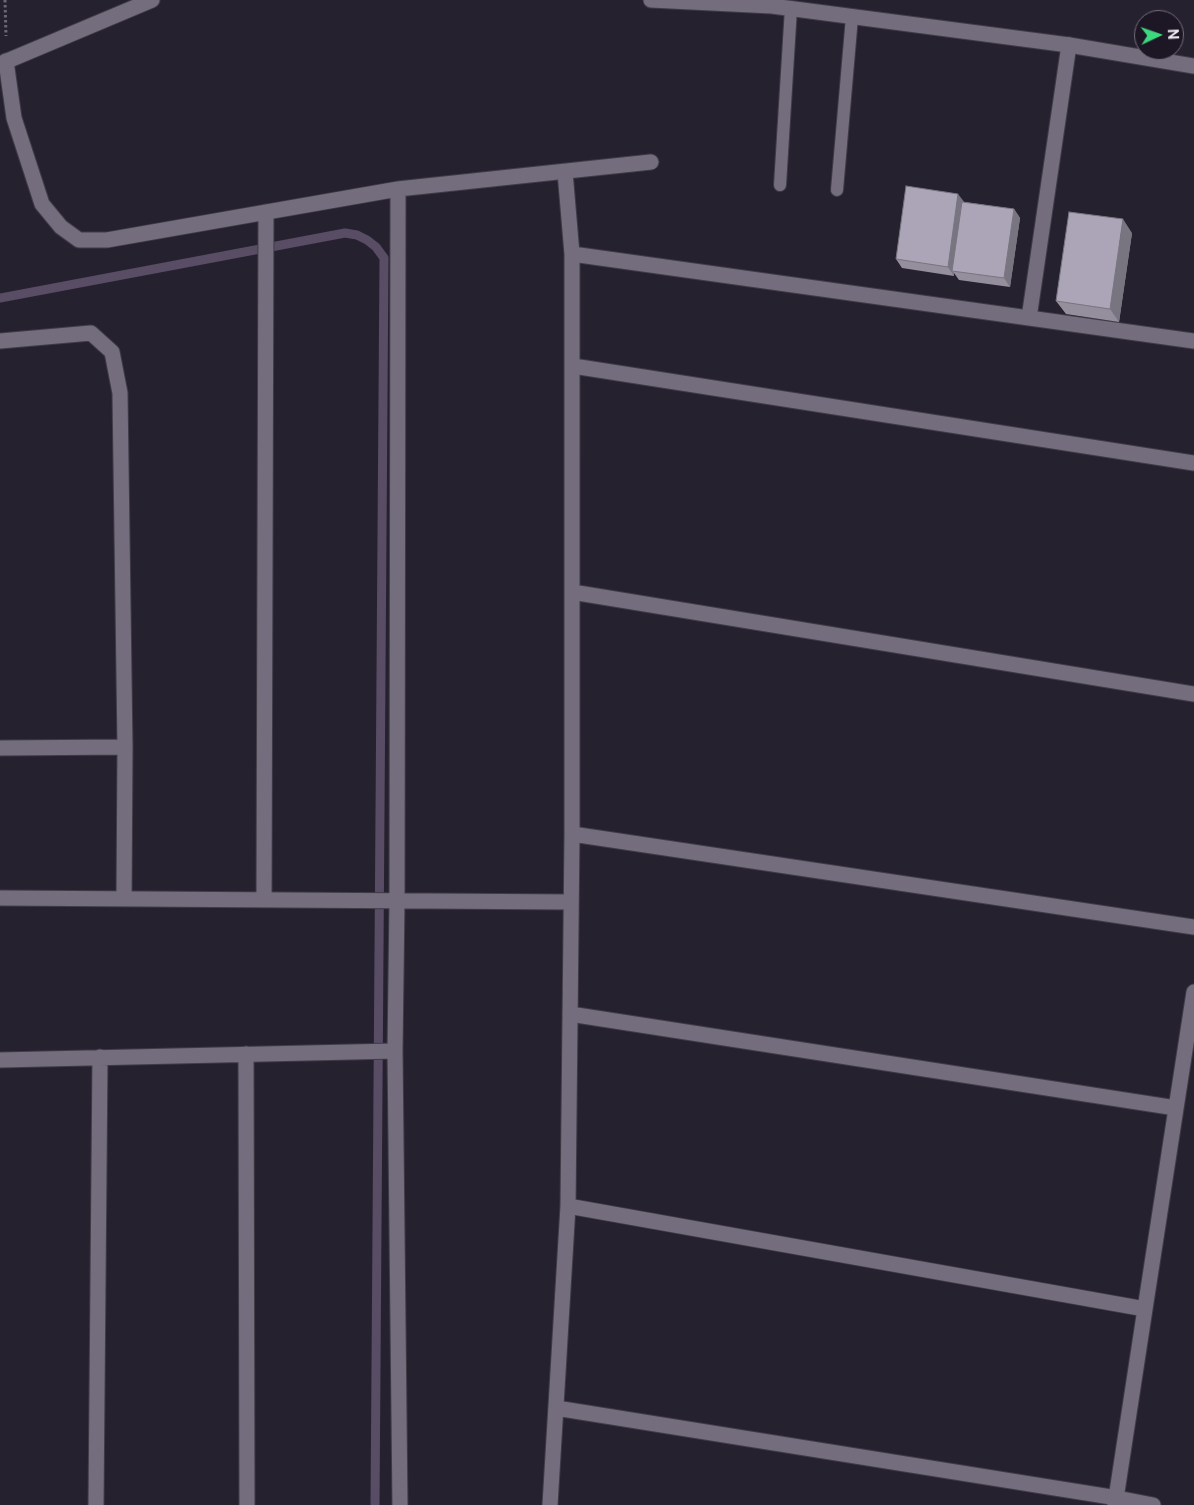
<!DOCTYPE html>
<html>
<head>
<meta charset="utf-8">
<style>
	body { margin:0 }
	#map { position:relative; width:1194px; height:1505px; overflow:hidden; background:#26212f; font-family:"Public Sans",sans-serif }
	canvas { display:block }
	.north { position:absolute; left:1134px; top:10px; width:50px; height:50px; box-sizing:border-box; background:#1d1725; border:1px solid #716c78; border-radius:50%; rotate:87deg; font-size:14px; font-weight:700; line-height:20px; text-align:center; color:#eeebf4 }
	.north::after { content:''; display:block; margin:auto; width:18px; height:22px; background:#3dd77e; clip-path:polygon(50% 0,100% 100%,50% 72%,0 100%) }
</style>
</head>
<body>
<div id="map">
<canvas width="1194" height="1505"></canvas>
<div class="north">N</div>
</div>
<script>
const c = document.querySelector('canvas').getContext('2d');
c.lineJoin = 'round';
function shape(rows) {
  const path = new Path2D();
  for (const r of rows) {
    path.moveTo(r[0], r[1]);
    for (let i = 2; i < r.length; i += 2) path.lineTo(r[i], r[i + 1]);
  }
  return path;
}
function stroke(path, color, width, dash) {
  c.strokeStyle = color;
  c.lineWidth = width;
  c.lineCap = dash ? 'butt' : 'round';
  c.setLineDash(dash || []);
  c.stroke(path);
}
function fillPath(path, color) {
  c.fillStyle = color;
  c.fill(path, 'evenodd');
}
const stream = shape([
	[0,298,345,233,357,235,367,240,376,247,384,258,375,1504]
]);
const path = shape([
	[5,0,6,36]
]);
const service = shape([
	[780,185,791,8],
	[837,190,852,17]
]);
const minor = shape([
	[6,61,14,118,42,204,61,227,79,240,107,240,398,189,651,162],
	[565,172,572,254],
	[398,189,397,901,395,1051,400,1505],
	[1029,318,1069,45],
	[0,341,91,333,112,352,120,393,125,747,124,899],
	[573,366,1194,463],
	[572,592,1194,694],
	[0,748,125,747],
	[572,834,1194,927],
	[0,898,571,902],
	[264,900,266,212],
	[570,1014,1176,1108],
	[246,1054,247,1505],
	[0,1060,395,1051],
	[568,1206,1145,1309,1115,1505],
	[1145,1309,1194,992],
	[556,1408,1117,1498,1153,1505],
	[96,1505,100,1057],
	[550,1505,568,1206,572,834,572,254,1194,341]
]);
const tertiary = shape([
	[651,0,772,6,1069,45,1194,66],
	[0,64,152,0]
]);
const wall = shape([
	[964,202,1014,209,1020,218,1010,287,959,280,954,273,954,276,902,268,896,259],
	[1132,233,1119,322,1066,314,1056,301]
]);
const shadedWall = shape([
	[958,194,965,203,952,271,954,273,954,276,948,267],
	[1014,209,1020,218,1010,287,1004,278],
	[1123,219,1132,233,1119,322,1110,309]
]);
const building = shape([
	[906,186,958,194,948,267,896,259,906,186],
	[962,202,1014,209,1004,278,952,271,962,202],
	[1069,212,1123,219,1110,309,1056,301,1069,212]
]);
stroke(stream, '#584d65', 9);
stroke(service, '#403c47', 14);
stroke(minor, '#403c47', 17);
stroke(tertiary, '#403c47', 17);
stroke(path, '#6c6774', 3, [2.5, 2.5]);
stroke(service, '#746d7e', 12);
stroke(minor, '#746d7e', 15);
stroke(tertiary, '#746d7e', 15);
fillPath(wall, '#948e9d');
fillPath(shadedWall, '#787480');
fillPath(building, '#aca5b7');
stroke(building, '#787480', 1);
</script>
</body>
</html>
